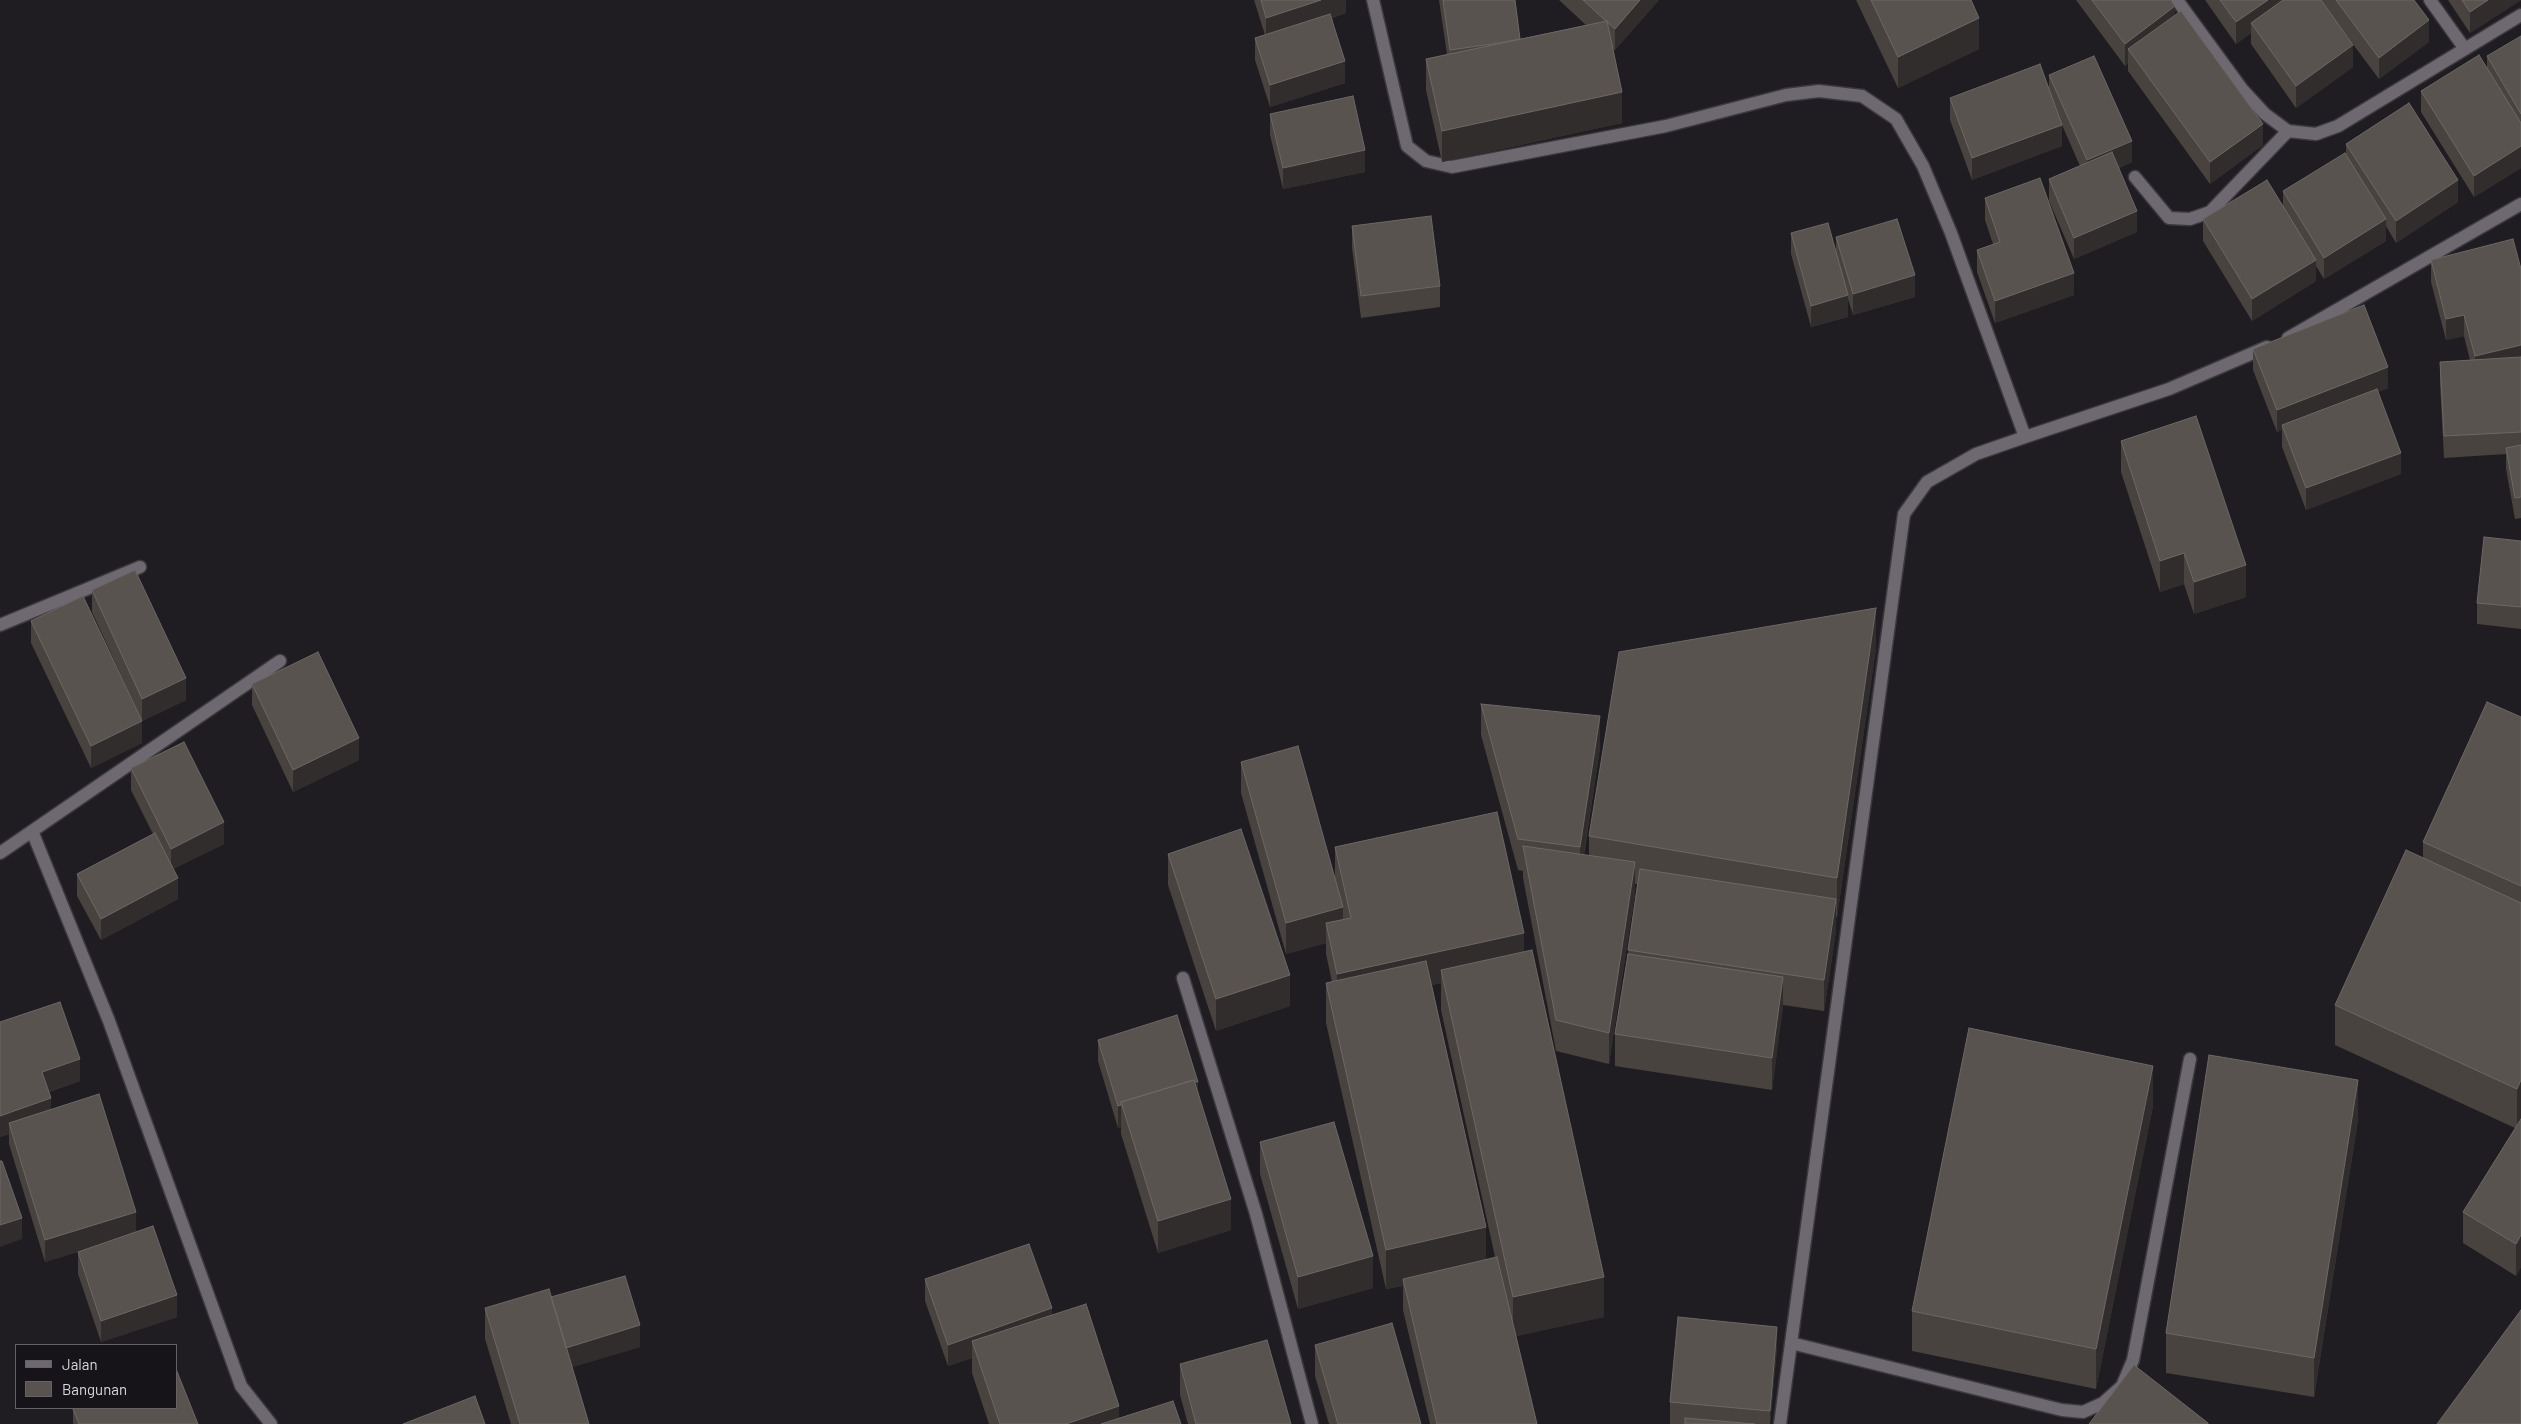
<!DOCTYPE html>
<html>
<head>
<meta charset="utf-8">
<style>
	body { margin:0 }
	#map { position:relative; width:2521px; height:1424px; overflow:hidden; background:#1f1c22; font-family:Barlow,sans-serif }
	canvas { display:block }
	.legend { position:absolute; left:15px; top:1344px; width:162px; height:65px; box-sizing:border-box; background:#161319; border:1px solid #656267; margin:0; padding:6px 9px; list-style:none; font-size:15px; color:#dbd8dd }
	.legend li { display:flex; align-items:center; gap:10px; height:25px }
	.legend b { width:25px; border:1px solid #656267 }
</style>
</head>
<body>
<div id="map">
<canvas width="2521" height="1424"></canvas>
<ul class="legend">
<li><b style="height:6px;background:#6e6971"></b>Jalan</li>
<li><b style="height:14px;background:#58534f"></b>Bangunan</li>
</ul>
</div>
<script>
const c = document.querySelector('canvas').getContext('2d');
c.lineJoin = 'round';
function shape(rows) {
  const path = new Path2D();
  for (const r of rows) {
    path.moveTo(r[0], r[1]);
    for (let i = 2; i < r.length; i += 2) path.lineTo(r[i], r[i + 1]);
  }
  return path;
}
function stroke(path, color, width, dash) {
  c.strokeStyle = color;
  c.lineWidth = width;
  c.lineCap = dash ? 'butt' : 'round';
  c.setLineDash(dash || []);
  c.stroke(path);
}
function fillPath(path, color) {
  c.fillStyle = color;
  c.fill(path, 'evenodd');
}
const minor = shape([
	[1373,0,1407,146,1426,161,1452,167,1666,126,1786,95,1819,91,1862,96,1896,119,1923,166,1951,233,2025,437,2169,389,2267,347],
	[2177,0,2242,89,2265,114,2288,131,2316,134,2338,126,2521,15],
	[2430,0,2465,49],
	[2135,177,2169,218,2190,219,2210,212,2288,131],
	[2288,338,2521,204],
	[0,625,140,567],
	[32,831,109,1021,241,1386,271,1424],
	[0,853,280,661],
	[1183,978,1256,1214,1312,1424],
	[1791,1343,2062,1410,2083,1412,2103,1403,2122,1386,2133,1360,2190,1059],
	[1780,1424,1904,514,1927,482,1976,454,2025,437]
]);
const wall = shape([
	[1254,0,1346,0,1346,13,1332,18,1345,83,1270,107,1255,60,1255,38,1265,35],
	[1439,0,1515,0,1520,39,1586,25,1559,0,1659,0,1615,50,1612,48,1622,123,1442,162,1426,90,1426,59,1447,54],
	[1856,0,1971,0,1979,49,1898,88],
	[2076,0,2171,0,2175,15,2263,145,2210,184,2128,71,2128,63,2125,66],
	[2205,0,2414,0,2429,42,2379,79,2334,19,2353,67,2296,108,2251,44,2251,33,2236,44],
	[2448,0,2521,0,2470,33],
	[2521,36,2521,168,2474,197,2421,112,2421,91,2487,68,2487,56],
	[2049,75,2132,162,2119,168,2137,232,2074,259,2049,201,2049,179,2080,166,2062,125,2062,146,1972,180,1950,120,1950,98,2049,90],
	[1270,114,1365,172,1283,189,1270,135],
	[2346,144,2458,202,2396,243,2386,226,2386,241,2324,279,2316,266,2316,281,2252,321,2203,241,2203,219,2283,206,2283,191,2346,155],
	[1985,198,2074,295,1995,323,1977,272,1977,250,1993,244,1985,220],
	[1352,226,1440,286,1440,307,1361,318,1352,248],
	[1791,233,1836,250,1836,237,1915,297,1853,315,1848,299,1848,317,1811,327,1791,254],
	[2431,260,2521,269,2521,518,2515,519,2506,469,2506,454,2444,458,2440,383,2440,362,2470,360,2464,336,2446,340,2431,282],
	[2253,349,2388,388,2378,392,2401,474,2306,510,2282,447,2282,430,2277,432,2253,370],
	[2121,441,2246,597,2194,614,2184,584,2160,592,2121,472],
	[2521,541,2521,629,2477,624,2477,603],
	[92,590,186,700,142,721,92,612],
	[31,621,142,743,91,768,31,643],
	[1876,648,1837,917,1836,917,1836,931,1824,1011,1783,1005,1772,1090,1615,1066,1615,1034,1628,954,1637,884,1635,884,1635,893,1609,1064,1556,1051,1523,878,1523,871,1518,870,1481,735,1481,704,1600,748,1584,855,1589,856,1589,836],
	[252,684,359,760,293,792,252,705],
	[2521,717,2521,1267,2516,1276,2463,1243,2463,1212,2515,1128,2335,1045,2335,1005,2423,858,2423,842],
	[1241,762,1335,879,1335,847,1524,952,1604,1317,1516,1336,1537,1424,1430,1424,1403,1310,1403,1286,1386,1289,1326,1023,1326,983,1332,982,1326,954,1326,943,1286,954,1241,793],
	[1441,983,1441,1010,1495,1257,1486,1259,1432,985],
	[131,768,224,844,173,869,178,899,101,940,77,896,77,874,153,834,131,790],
	[1168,854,1290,1006,1216,1031,1168,885],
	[0,1022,80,1081,49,1092,51,1110,136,1232,177,1317,101,1342,78,1274,78,1252,93,1247,45,1262,9,1144,9,1134,0,1137],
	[1098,1040,1198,1091,1231,1230,1158,1253,1121,1134,1121,1127,1118,1128,1098,1061],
	[2153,1106,2096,1389,1912,1351,1912,1311],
	[2358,1120,2314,1397,2166,1373,2166,1333],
	[1260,1142,1373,1288,1298,1309,1260,1174],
	[925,1279,1052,1315,1119,1418,1181,1424,989,1424,972,1373,972,1358,948,1366,925,1301],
	[551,1297,640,1347,572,1367,589,1424,511,1424,485,1339,485,1308],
	[1315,1345,1421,1424,1329,1424,1315,1376],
	[1777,1348,1770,1424,1670,1424,1670,1402],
	[1180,1364,1291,1424,1188,1424,1180,1395],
	[73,1409,198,1424,73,1424]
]);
const shadedWall = shape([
	[1321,0,1346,0,1346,13,1266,39,1266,18],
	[1640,0,1659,0,1615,50,1615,29],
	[2268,0,2298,0,2251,23,2251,33,2236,44,2236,22],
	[2488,0,2521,0,2470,33,2470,12],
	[2175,6,2175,27,2128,49,2128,63,2125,66,2125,44],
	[1979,18,1979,49,1898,88,1898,57],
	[2429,20,2429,42,2379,79,2379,58],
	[2353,45,2353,67,2296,108,2296,86],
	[1345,61,1345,83,1270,107,1270,85],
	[1622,92,1622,123,1442,162,1442,131],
	[2263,124,2263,145,2210,184,2210,162],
	[2062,125,2062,146,1972,180,1972,158],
	[2132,141,2132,162,2087,182,2087,160],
	[2521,146,2521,168,2474,197,2474,176],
	[1365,150,1365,172,1283,189,1283,168],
	[2458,180,2458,202,2396,243,2396,221],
	[2137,211,2137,232,2074,259,2074,238],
	[2386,219,2386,241,2324,279,2324,258],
	[2316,260,2316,281,2252,321,2252,299],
	[2074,273,2074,295,1995,323,1995,301],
	[1915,275,1915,297,1853,315,1853,294],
	[1848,295,1848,317,1811,327,1811,306],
	[2464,315,2464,336,2446,340,2446,319],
	[2521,345,2521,366,2475,378,2475,356],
	[2388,367,2388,388,2284,429,2282,425,2282,430,2277,432,2277,410],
	[2401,453,2401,474,2306,510,2306,488],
	[2184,553,2184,584,2160,592,2160,561],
	[2246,565,2246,597,2194,614,2194,582],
	[1876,608,1876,648,1837,917,1837,878],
	[186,678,186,700,142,721,142,699],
	[1600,716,1600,748,1580,878,1580,847],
	[142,721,142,743,91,768,91,746],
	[359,738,359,760,293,792,293,770],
	[224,822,224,844,171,870,171,849],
	[1635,862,1635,893,1609,1064,1609,1033],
	[178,878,178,899,101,940,101,919],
	[1836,899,1836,931,1824,1011,1824,980],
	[1343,907,1343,939,1326,923,1326,943,1286,954,1286,923],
	[1524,933,1524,964,1441,970,1441,983,1337,1006,1337,974],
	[1290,975,1290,1006,1216,1031,1216,999],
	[1783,977,1783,1008,1772,1090,1772,1058],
	[80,1059,80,1081,42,1094,42,1072],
	[2153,1066,2153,1106,2096,1389,2096,1349],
	[2358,1080,2358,1120,2314,1397,2314,1358],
	[2521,1080,2521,1120,2517,1128,2517,1089],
	[1198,1082,1198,1103,1122,1105],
	[51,1098,51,1119,9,1123,9,1134,0,1137,0,1116],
	[1121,1105,1121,1127,1118,1128,1118,1106],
	[1231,1199,1231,1230,1158,1253,1158,1221],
	[136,1212,136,1234,45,1262,45,1240],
	[22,1218,22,1239,0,1247,0,1225],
	[1486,1227,1486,1267,1403,1279,1403,1286,1386,1289,1386,1250],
	[2521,1235,2521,1267,2516,1276,2516,1244],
	[1373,1256,1373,1288,1298,1309,1298,1277],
	[1604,1277,1604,1317,1513,1337,1513,1297],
	[177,1295,177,1317,101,1342,101,1321],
	[1052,1308,1052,1330,972,1341,972,1358,948,1366,948,1345],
	[640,1325,640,1347,563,1370,563,1348],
	[1777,1327,1777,1348,1770,1424,1770,1411],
	[1119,1406,1119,1424,1066,1424]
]);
const building = shape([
	[1261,0,1321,0,1266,18,1261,0],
	[1443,0,1515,0,1520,39,1499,43,1450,50,1443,0],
	[1583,0,1640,0,1615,29,1607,22,1607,21,1606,21,1583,0],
	[1871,0,1971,0,1979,18,1898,57,1871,0],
	[2092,0,2171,0,2175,6,2125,44,2092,0],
	[2220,0,2268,0,2236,22,2220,0],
	[2283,0,2321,0,2353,45,2296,86,2251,23,2283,0],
	[2336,0,2414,0,2429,20,2379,58,2336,0],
	[2462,0,2488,0,2470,12,2462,0],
	[2181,11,2263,124,2210,162,2128,49,2181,11],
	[1330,14,1345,61,1270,85,1255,38,1330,14],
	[1607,21,1622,92,1442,131,1426,59,1607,21],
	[2521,36,2521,114,2487,56,2521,36],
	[2479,55,2521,123,2521,146,2474,176,2421,91,2479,55],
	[2094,56,2132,141,2087,160,2049,75,2094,56],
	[2040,64,2062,125,1972,158,1950,98,2040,64],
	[1353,96,1365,150,1283,168,1270,114,1353,96],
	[2409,103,2458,180,2396,221,2346,144,2409,103],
	[2112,152,2137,211,2074,238,2049,179,2112,152],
	[2345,153,2386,219,2324,258,2283,191,2345,153],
	[2040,178,2074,273,1995,301,1977,250,2000,242,1985,198,2040,178],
	[2267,180,2316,260,2252,299,2203,219,2267,180],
	[1431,216,1440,286,1361,296,1352,226,1431,216],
	[1897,219,1915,275,1853,294,1836,237,1897,219],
	[1828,223,1848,295,1811,306,1791,233,1828,223],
	[2513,239,2521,269,2521,345,2475,356,2464,315,2446,319,2431,260,2513,239],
	[2364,305,2388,367,2277,410,2253,349,2364,305],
	[2521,357,2521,432,2444,436,2440,362,2521,357],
	[2377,389,2401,453,2306,488,2282,425,2377,389],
	[2196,416,2246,565,2194,582,2184,553,2160,561,2121,441,2196,416],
	[2521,445,2521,497,2515,498,2506,448,2521,445],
	[2484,537,2521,541,2521,607,2477,603,2484,537],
	[135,570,186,678,142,699,92,590,135,570],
	[83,596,142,721,91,746,31,621,83,596],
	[1876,608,1837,878,1589,836,1619,652,1876,608],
	[318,652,359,738,293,770,252,684,318,652],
	[2487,702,2521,717,2521,886,2423,842,2487,702],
	[1481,704,1600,716,1580,847,1518,839,1481,704],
	[184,742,224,822,171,849,131,768,184,742],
	[1298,746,1343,907,1286,923,1241,762,1298,746],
	[1497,812,1524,933,1337,974,1326,923,1351,918,1335,847,1497,812],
	[1241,829,1290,975,1216,999,1168,854,1241,829],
	[155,833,178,878,101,919,77,874,155,833],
	[1523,846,1635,862,1609,1033,1556,1020,1523,846],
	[2406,850,2521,903,2521,1080,2517,1089,2335,1005,2406,850],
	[1640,869,1836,899,1824,980,1628,950,1640,869],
	[1532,950,1604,1277,1513,1297,1441,970,1532,950],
	[1628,954,1783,977,1772,1058,1615,1034,1628,954],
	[1426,961,1486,1227,1386,1250,1326,983,1426,961],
	[60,1002,80,1059,42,1072,51,1098,0,1116,0,1022,60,1002],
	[1177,1015,1198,1082,1195,1082,1194,1080,1121,1102,1121,1105,1118,1106,1098,1040,1177,1015],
	[1969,1028,2153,1066,2096,1349,1912,1311,1969,1028],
	[2209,1055,2358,1080,2314,1358,2166,1333,2209,1055],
	[1194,1080,1231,1199,1158,1221,1121,1102,1194,1080],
	[99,1094,136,1212,45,1240,9,1123,99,1094],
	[2521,1119,2521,1235,2516,1244,2463,1212,2521,1119],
	[1334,1122,1373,1256,1298,1277,1260,1142,1334,1122],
	[0,1161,2,1161,22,1218,0,1225,0,1161],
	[153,1226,177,1295,101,1321,78,1252,153,1226],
	[1029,1244,1052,1308,948,1345,925,1279,1029,1244],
	[1497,1257,1537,1424,1437,1424,1403,1279,1497,1257],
	[625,1276,640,1325,566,1348,551,1297,625,1276],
	[549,1289,589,1424,520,1424,485,1308,549,1289],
	[1086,1304,1119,1406,1066,1424,1000,1424,972,1341,1086,1304],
	[2521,1310,2521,1424,2437,1424,2521,1310],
	[1678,1317,1777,1327,1770,1411,1670,1402,1678,1317],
	[1392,1323,1421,1424,1338,1424,1315,1345,1392,1323],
	[1267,1340,1291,1424,1196,1424,1180,1364,1267,1340],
	[2134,1365,2208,1423,2208,1424,2089,1424,2134,1365],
	[176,1369,198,1424,79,1424,73,1409,77,1408,176,1408,176,1369],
	[475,1396,485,1424,403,1424,475,1396],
	[1173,1401,1181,1424,1101,1424,1173,1401],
	[1685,1418,1755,1424,1685,1424,1685,1418]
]);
stroke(minor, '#3b393d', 15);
stroke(minor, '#6e6971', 12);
fillPath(wall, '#48433e');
fillPath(shadedWall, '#312d2c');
fillPath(building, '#58534f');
stroke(building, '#6c6865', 1);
</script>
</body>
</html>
